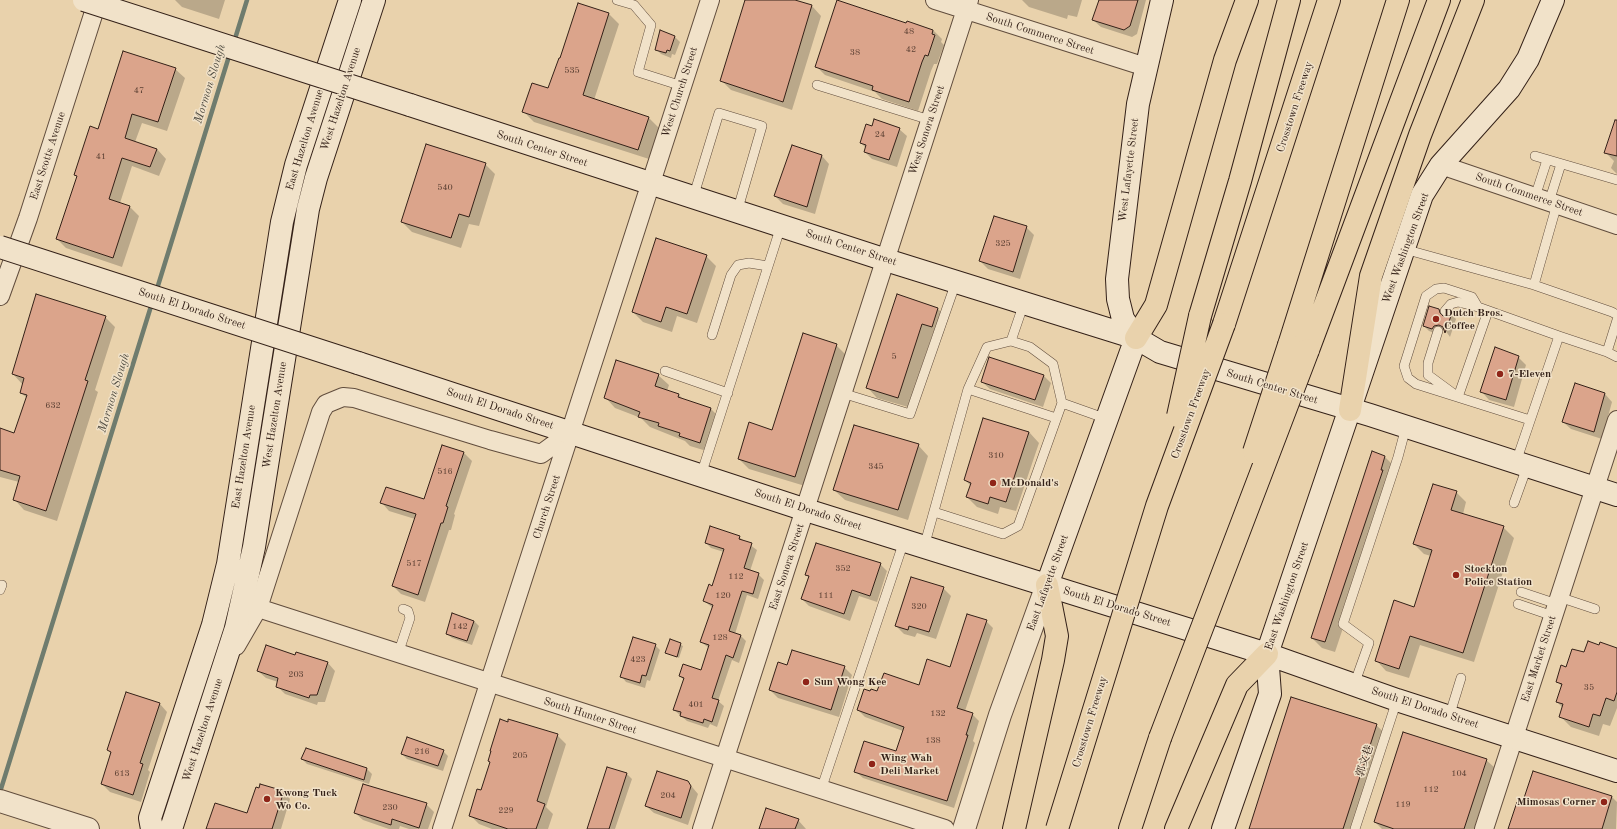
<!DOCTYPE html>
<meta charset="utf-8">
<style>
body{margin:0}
canvas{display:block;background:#e9d2ac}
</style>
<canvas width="1617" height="829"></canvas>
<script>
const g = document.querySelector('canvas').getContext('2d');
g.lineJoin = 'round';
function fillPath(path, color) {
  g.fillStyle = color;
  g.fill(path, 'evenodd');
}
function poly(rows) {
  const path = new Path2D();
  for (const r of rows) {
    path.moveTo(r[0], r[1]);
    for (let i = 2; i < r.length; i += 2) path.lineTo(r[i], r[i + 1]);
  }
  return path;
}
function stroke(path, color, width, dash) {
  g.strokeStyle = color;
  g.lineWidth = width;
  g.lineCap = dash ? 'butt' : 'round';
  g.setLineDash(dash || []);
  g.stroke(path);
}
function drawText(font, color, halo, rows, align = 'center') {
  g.font = font + ' "Old Standard TT","Noto Serif SC",serif';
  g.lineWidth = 3;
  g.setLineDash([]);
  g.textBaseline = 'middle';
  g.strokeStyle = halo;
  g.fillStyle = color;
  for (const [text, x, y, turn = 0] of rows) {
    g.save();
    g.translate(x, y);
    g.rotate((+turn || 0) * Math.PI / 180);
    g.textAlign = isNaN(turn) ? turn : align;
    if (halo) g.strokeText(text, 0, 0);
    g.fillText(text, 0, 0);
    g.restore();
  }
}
const shadow = poly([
 [175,0,225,0,219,19,182,7],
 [746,0,792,0,812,6,821,16,792,110,731,90,722,81],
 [1022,0,1082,0,1077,17,1068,15,1067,19,1029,7],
 [1100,0,1146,0,1137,34,1132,37,1101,27,1093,20],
 [579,4,609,14,619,24,594,100,649,118,659,128,649,159,534,122,523,111,549,90,561,60],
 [907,24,933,30,942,39,941,42,944,45,937,64,934,64,931,71,918,111,882,99,875,92,825,75,816,66],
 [661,32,675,37,680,42,675,55,672,54,671,58,661,54,656,49],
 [175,69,185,78,167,131,142,123,135,142,157,149,166,159,159,176,132,166,120,203,130,207,139,216,122,267,66,248,57,239,77,177,75,175,98,130],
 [1617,126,1617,174,1611,168,1614,161,1605,152],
 [873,127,899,129,907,136,897,167,872,159,865,152,866,148,861,143],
 [822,156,829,164,815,214,783,204,775,196],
 [485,164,495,174,479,226,469,224,461,248,412,232,402,222],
 [1026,227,1034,235,1020,279,988,269,980,261],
 [706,256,716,266,697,323,677,316,672,332,643,322,633,312],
 [898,295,937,308,948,319,942,337,933,333,908,407,877,398,867,387],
 [1439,310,1444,315,1444,318,1451,314,1456,319,1450,337,1445,330,1439,331,1437,334,1429,331,1424,326],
 [105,317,115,327,95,390,98,392,57,521,24,510,14,499,19,482,0,477,0,429,15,434,27,398,21,393,23,385,13,374],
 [836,345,846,355,805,486,749,469,739,459,773,431],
 [1518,357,1526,365,1514,407,1489,400,1482,392],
 [658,375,669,385,667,391,679,395,684,400,711,409,721,419,710,452,690,446,685,441,650,427,641,418,615,408,605,397],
 [1044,376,1051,383,1043,407,990,389,982,382],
 [1605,394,1612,402,1602,439,1571,429,1563,422],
 [1029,432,1039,443,1016,511,1000,507,998,514,977,507,967,497,971,486,965,480],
 [918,445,928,456,908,520,845,500,834,490],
 [442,446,464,453,472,461,454,514,455,515,451,530,449,530,425,602,401,594,393,586,415,519,389,511,382,503,424,500],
 [1372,453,1385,457,1395,467,1392,481,1335,652,1322,648,1312,638],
 [1456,492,1466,502,1463,514,1503,527,1514,538,1474,662,1420,645,1409,678,1386,671,1376,660,1414,608,1431,556,1424,554,1414,544],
 [739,537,757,550,750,571,758,574,764,580,758,599,747,595,735,634,741,636,746,641,739,663,732,660,718,701,724,706,717,727,710,724,708,728,687,721,674,710,684,680,680,676,702,671,709,648,701,642,713,608,704,601,713,587,724,552,711,548,706,543],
 [880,564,887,571,877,602,859,596,850,621,809,606,802,599,809,578,807,575],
 [943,588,951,596,936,639,917,633,915,637,904,634,896,626],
 [474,621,479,626,472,645,452,638,447,634],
 [986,621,993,628,965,711,972,714,979,721,973,741,975,743,954,808,863,778,855,771,896,753,903,731,865,717,858,710,877,692,919,686,950,668],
 [670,640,683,646,679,658,667,653],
 [655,645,660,650,650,681,647,680,645,688,626,682,622,677],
 [1617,649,1617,708,1610,726,1603,724,1599,736,1571,727,1561,717,1563,708,1557,702,1562,687,1557,681,1567,669,1585,654],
 [297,653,328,663,335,671,325,702,318,702,317,705,285,694,277,686,278,682,266,678,258,671,295,656],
 [788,666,844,667,852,675,839,717,778,698,770,690],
 [127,693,160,704,167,712,148,770,150,772,141,802,110,792,102,784,112,754,108,750],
 [1376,725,1387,735,1356,829,1250,829],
 [557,735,566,744,546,807,553,814,548,829,492,829,479,824,470,815,482,792,491,763,489,761],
 [307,749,367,769,372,774,369,784,307,764,302,759],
 [443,751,448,756,443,771,407,759,402,754],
 [1486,760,1494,767,1474,829,1382,829,1375,822],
 [1534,772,1612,797,1617,802,1616,829,1509,829,1522,805],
 [627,774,632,779,615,829,588,829],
 [688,782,698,794,688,825,654,813,646,806],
 [261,785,284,792,290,799,281,829,207,829,248,815],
 [426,804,434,812,428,829,409,829,400,826,399,829,389,829,363,820,355,813],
 [798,820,806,829,760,829]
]);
const stream = poly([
 [234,42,247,0],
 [156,292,230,53],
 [0,792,152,303]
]);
const building = poly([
 [745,0,795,0,812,5,783,102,720,81,745,0],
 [837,0,906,23,907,21,933,30,932,34,935,35,928,56,925,55,922,62,909,102,872,90,873,86,815,67,837,0],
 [1099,0,1138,0,1130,26,1124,30,1092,20,1099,0],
 [578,3,609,13,583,95,649,117,638,150,522,112,532,83,548,88,559,58,560,58,578,3],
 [660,30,675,36,670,51,667,50,666,53,655,50,660,30],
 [123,51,176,68,158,122,132,114,125,138,157,149,150,167,122,158,109,199,130,206,113,258,56,239,77,176,74,175,90,126,98,129,123,51],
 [874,119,900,128,889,160,864,152,866,145,860,143,866,124,872,126,874,119],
 [1615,120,1617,120,1617,156,1604,153,1615,120],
 [426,144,486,163,469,217,459,214,451,238,401,222,426,144],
 [792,145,822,155,807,207,774,196,792,145],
 [994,216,1027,226,1013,272,979,261,994,216],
 [656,238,707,255,687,314,666,307,661,322,632,312,656,238],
 [36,294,106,316,85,380,88,381,46,511,13,500,20,476,0,470,0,428,14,433,27,395,20,393,24,378,12,374,36,294],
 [897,294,938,308,932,327,922,324,898,398,866,388,897,294],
 [1429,306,1439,309,1440,313,1444,317,1452,313,1445,333,1443,327,1439,325,1434,326,1432,329,1423,326,1429,306],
 [803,333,837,344,795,477,738,459,749,422,772,430,803,333],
 [1495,347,1519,356,1506,400,1480,392,1495,347],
 [989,357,1044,375,1035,400,981,382,989,357],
 [616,360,659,374,655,386,679,394,678,397,711,408,700,443,679,436,680,433,658,426,659,423,638,417,640,412,604,398,616,360],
 [1575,383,1605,393,1594,432,1562,422,1575,383],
 [983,418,1029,432,1006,502,990,497,988,504,966,497,971,483,964,480,983,418],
 [854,425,919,444,898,510,833,490,854,425],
 [442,445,464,452,446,506,448,507,443,523,441,523,418,595,392,586,416,514,380,503,386,487,424,499,442,445],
 [1372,451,1385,456,1381,470,1383,470,1325,642,1311,638,1372,451],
 [1433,484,1457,491,1451,510,1504,526,1463,653,1410,636,1399,669,1375,661,1394,600,1414,607,1432,550,1413,544,1433,484],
 [710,526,740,536,739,539,752,543,744,568,759,573,753,594,742,591,729,631,741,635,733,658,726,655,712,698,719,700,712,722,704,719,703,723,680,716,681,712,673,710,684,678,679,676,683,664,701,670,709,645,700,642,713,605,703,601,709,584,712,586,724,549,705,543,710,526],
 [816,543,881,563,870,596,852,590,844,614,801,599,809,576,805,575,816,543],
 [911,577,944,587,929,632,909,626,908,630,895,626,911,577],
 [452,613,474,621,467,641,446,634,452,613],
 [967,614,987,620,957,708,973,713,966,735,968,735,947,801,854,772,864,741,896,751,904,727,857,710,864,689,870,691,871,689,877,691,884,673,919,685,927,659,950,667,967,614],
 [633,637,656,644,646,676,642,675,640,683,620,677,633,637],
 [670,639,681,643,677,657,665,653,670,639],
 [1588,641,1599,645,1600,642,1617,648,1617,692,1614,701,1606,698,1600,716,1593,714,1589,727,1559,717,1563,704,1556,702,1562,684,1556,682,1561,665,1566,667,1572,649,1584,652,1588,641],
 [266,645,295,655,296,652,328,662,317,695,310,695,309,698,276,687,278,678,257,671,266,645],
 [792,650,845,666,831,710,769,690,778,662,787,665,792,650],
 [126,692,160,703,140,763,143,764,133,795,101,784,111,752,107,750,126,692],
 [1291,697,1377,724,1343,829,1249,829,1291,697],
 [500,719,508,722,508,719,558,734,537,801,545,804,536,829,508,829,469,816,477,789,481,790,490,762,488,761,491,751,490,751,500,719],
 [1403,732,1487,759,1464,829,1394,829,1374,822,1403,732],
 [407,737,444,750,438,766,401,754,407,737],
 [306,748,367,768,364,780,301,759,306,748],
 [607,767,627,773,609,829,587,829,607,767],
 [657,771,688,781,691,786,681,818,645,806,657,771],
 [1533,771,1612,796,1602,829,1508,829,1517,802,1522,804,1533,771],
 [260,784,284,791,272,829,206,829,215,803,247,813,256,787,259,788,260,784],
 [363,784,427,803,419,828,392,819,391,825,354,813,363,784],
 [766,808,799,819,795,829,759,829,766,808]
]);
const service = poly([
 [617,0,634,5,651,25,638,72,682,86],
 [817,85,930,120],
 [1535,156,1617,180],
 [1535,197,1547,160],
 [693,198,719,113,762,126,737,212],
 [1549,202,1561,164],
 [1557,204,1534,285,1612,312,1617,315],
 [1404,249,1534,285],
 [1445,311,1451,304,1458,302,1478,307],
 [1617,320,1607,352,1617,357],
 [1438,331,1428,363,1428,375,1458,397,1488,311],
 [712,335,731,275,738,265,749,263,768,266],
 [1011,341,1030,347,1053,364,1062,403,1107,419],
 [665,371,728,393],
 [968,389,1056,418],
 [842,393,910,414,956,282],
 [1530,420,1416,384,1408,378,1404,366,1426,296,1436,289,1444,288,1472,297,1478,307,1559,336],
 [1516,462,1559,336,1607,352],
 [701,475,781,226],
 [1514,503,1527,467],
 [934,512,1003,534,1018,526,1062,403],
 [924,547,968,389,987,347,1011,341,1024,303],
 [0,590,2,585],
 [1521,592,1557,604],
 [1559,597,1595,609],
 [1518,604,1553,616],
 [398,654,410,618,408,611,403,609],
 [1354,685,1369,643,1343,624,1398,457,1406,427],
 [1449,717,1461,678],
 [821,790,904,541],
 [1355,829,1397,700]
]);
const minor = poly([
 [935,0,1146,67],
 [1441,165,1617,225],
 [0,296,28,218,93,15,94,0],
 [246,588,258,608,945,829],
 [236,646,258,608,321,412,326,404,343,397,354,398,490,440,541,454,571,432],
 [442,829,710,0],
 [702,829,969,0],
 [1484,829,1617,420]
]);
const tertiary = poly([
 [0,801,88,829],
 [964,829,1000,715,1047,585]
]);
const secondary = poly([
 [410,105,886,260,1136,338,1160,352,1370,415,1617,495],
 [1136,338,1123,319,1118,299,1117,279,1138,104,1162,0],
 [358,363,806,510,1267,654,1397,700,1617,771],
 [1047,585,1136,338],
 [152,829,150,818,213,625,228,564,282,222,296,165,350,0],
 [171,829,236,628,254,547,308,209,316,178,374,0],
 [1223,829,1270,694,1267,654,1422,195,1441,165,1509,89,1528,59,1553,0]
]);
const motorway = poly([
 [1200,316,1240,181,1289,0],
 [1224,324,1329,0],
 [1136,338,1156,305,1225,60,1247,0],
 [1289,345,1398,0],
 [1308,350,1439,0],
 [1350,410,1371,276,1420,135,1473,0],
 [1014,829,1053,660,1057,636,1047,585],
 [1130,829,1160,738],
 [1176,829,1237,685,1267,654]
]);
const secondaryBridge = poly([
 [84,0,410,105],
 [0,247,358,363]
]);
const motorwayBridge = poly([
 [1178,416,1200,316],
 [1254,452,1289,345],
 [1160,738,1308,350],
 [1057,829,1157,506,1224,324]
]);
const markers = [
 [1436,319,4,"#8f2418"],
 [1500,374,4,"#8f2418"],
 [993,483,4,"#8f2418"],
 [1456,575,4,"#8f2418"],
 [806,682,4,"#8f2418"],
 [872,764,4,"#8f2418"],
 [267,799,4,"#8f2418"],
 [1604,802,4,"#8f2418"]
];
const numberNames = [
 ["48",909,32],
 ["42",911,50],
 ["38",855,53],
 ["535",572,71],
 ["47",139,91],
 ["24",880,135],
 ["41",101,157],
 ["540",445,188],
 ["325",1003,244],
 ["5",894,357],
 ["632",53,406],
 ["310",996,456],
 ["345",876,467],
 ["516",445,472],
 ["517",414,564],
 ["352",843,569],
 ["112",736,577],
 ["120",723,596],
 ["111",826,596],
 ["320",919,607],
 ["142",460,627],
 ["128",720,638],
 ["423",638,660],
 ["203",296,675],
 ["35",1589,688],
 ["401",696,705],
 ["132",938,714],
 ["138",933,741],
 ["216",422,752],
 ["205",520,756],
 ["613",122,774],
 ["104",1459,774],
 ["112",1431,790],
 ["204",668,796],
 ["119",1403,805],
 ["230",390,808],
 ["229",506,811]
];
const streetNames = [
 ["South Commerce Street",1040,34,18],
 ["West Church Street",680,92,-72],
 ["West Hazelton Avenue",341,99,-72],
 ["Crosstown Freeway",1295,107,-72],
 ["West Sonora Street",927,130,-72],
 ["East Hazelton Avenue",305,140,-73],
 ["South Center Street",542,149,18],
 ["East Scotts Avenue",48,156,-72],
 ["West Lafayette Street",1129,170,-83],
 ["South Commerce Street",1529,195,19],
 ["South Center Street",851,248,18],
 ["West Washington Street",1406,248,-70],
 ["South El Dorado Street",192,309,18],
 ["South Center Street",1272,387,17],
 ["South El Dorado Street",500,409,18],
 ["Crosstown Freeway",1191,414,-70],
 ["West Hazelton Avenue",275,415,-81],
 ["East Hazelton Avenue",244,457,-81],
 ["Church Street",547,507,-72],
 ["South El Dorado Street",808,510,18],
 ["East Sonora Street",787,567,-72],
 ["East Lafayette Street",1048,583,-70],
 ["East Washington Street",1287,596,-71],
 ["South El Dorado Street",1117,607,17],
 ["East Market Street",1539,659,-72],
 ["South El Dorado Street",1425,708,18],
 ["South Hunter Street",590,716,18],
 ["Crosstown Freeway",1090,722,-73],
 ["West Hazelton Avenue",203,730,-72],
 ["郭文巷",1365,761,-72]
];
const poiNames = [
 ["Dutch Bros.",1444,313],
 ["Coffee",1444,326],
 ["7-Eleven",1508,374],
 ["McDonald's",1001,483],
 ["Stockton",1464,569],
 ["Police Station",1464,582],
 ["Sun Wong Kee",814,682],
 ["Wing Wah",880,758],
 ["Deli Market",880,771],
 ["Kwong Tuck",275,793],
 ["Wo Co.",275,806],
 ["Mimosas Corner",1596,802,"right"]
];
const waterNames = [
 ["Mormon Slough",210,84,-73],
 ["Mormon Slough",114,393,-73]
];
fillPath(shadow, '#0003');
stroke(stream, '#6f7c6e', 4.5);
fillPath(building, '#dba48b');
stroke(building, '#342118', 1);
stroke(service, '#614d3d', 10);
stroke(minor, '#614d3d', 20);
stroke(tertiary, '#614d3d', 24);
stroke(secondary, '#342118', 24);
stroke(motorway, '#342118', 24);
stroke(service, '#f1e2c9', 9);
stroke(minor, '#f1e2c9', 18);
stroke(tertiary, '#f1e2c9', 22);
stroke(secondary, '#f1e2c9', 22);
stroke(motorway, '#e9d2ac', 22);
stroke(secondaryBridge, '#342118', 24, []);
stroke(motorwayBridge, '#342118', 24, []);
stroke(secondaryBridge, '#f1e2c9', 22);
stroke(motorwayBridge, '#e9d2ac', 22);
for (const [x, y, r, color] of markers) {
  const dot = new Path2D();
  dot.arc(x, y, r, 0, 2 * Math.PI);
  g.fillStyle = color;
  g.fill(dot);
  stroke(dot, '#f1e2c9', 1.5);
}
drawText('9px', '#5e4235', null, numberNames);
drawText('11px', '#342118', '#f1e2c9', streetNames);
drawText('bold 11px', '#342118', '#f1e2c9', poiNames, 'left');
drawText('italic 12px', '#524e43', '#f1e2c9', waterNames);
</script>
